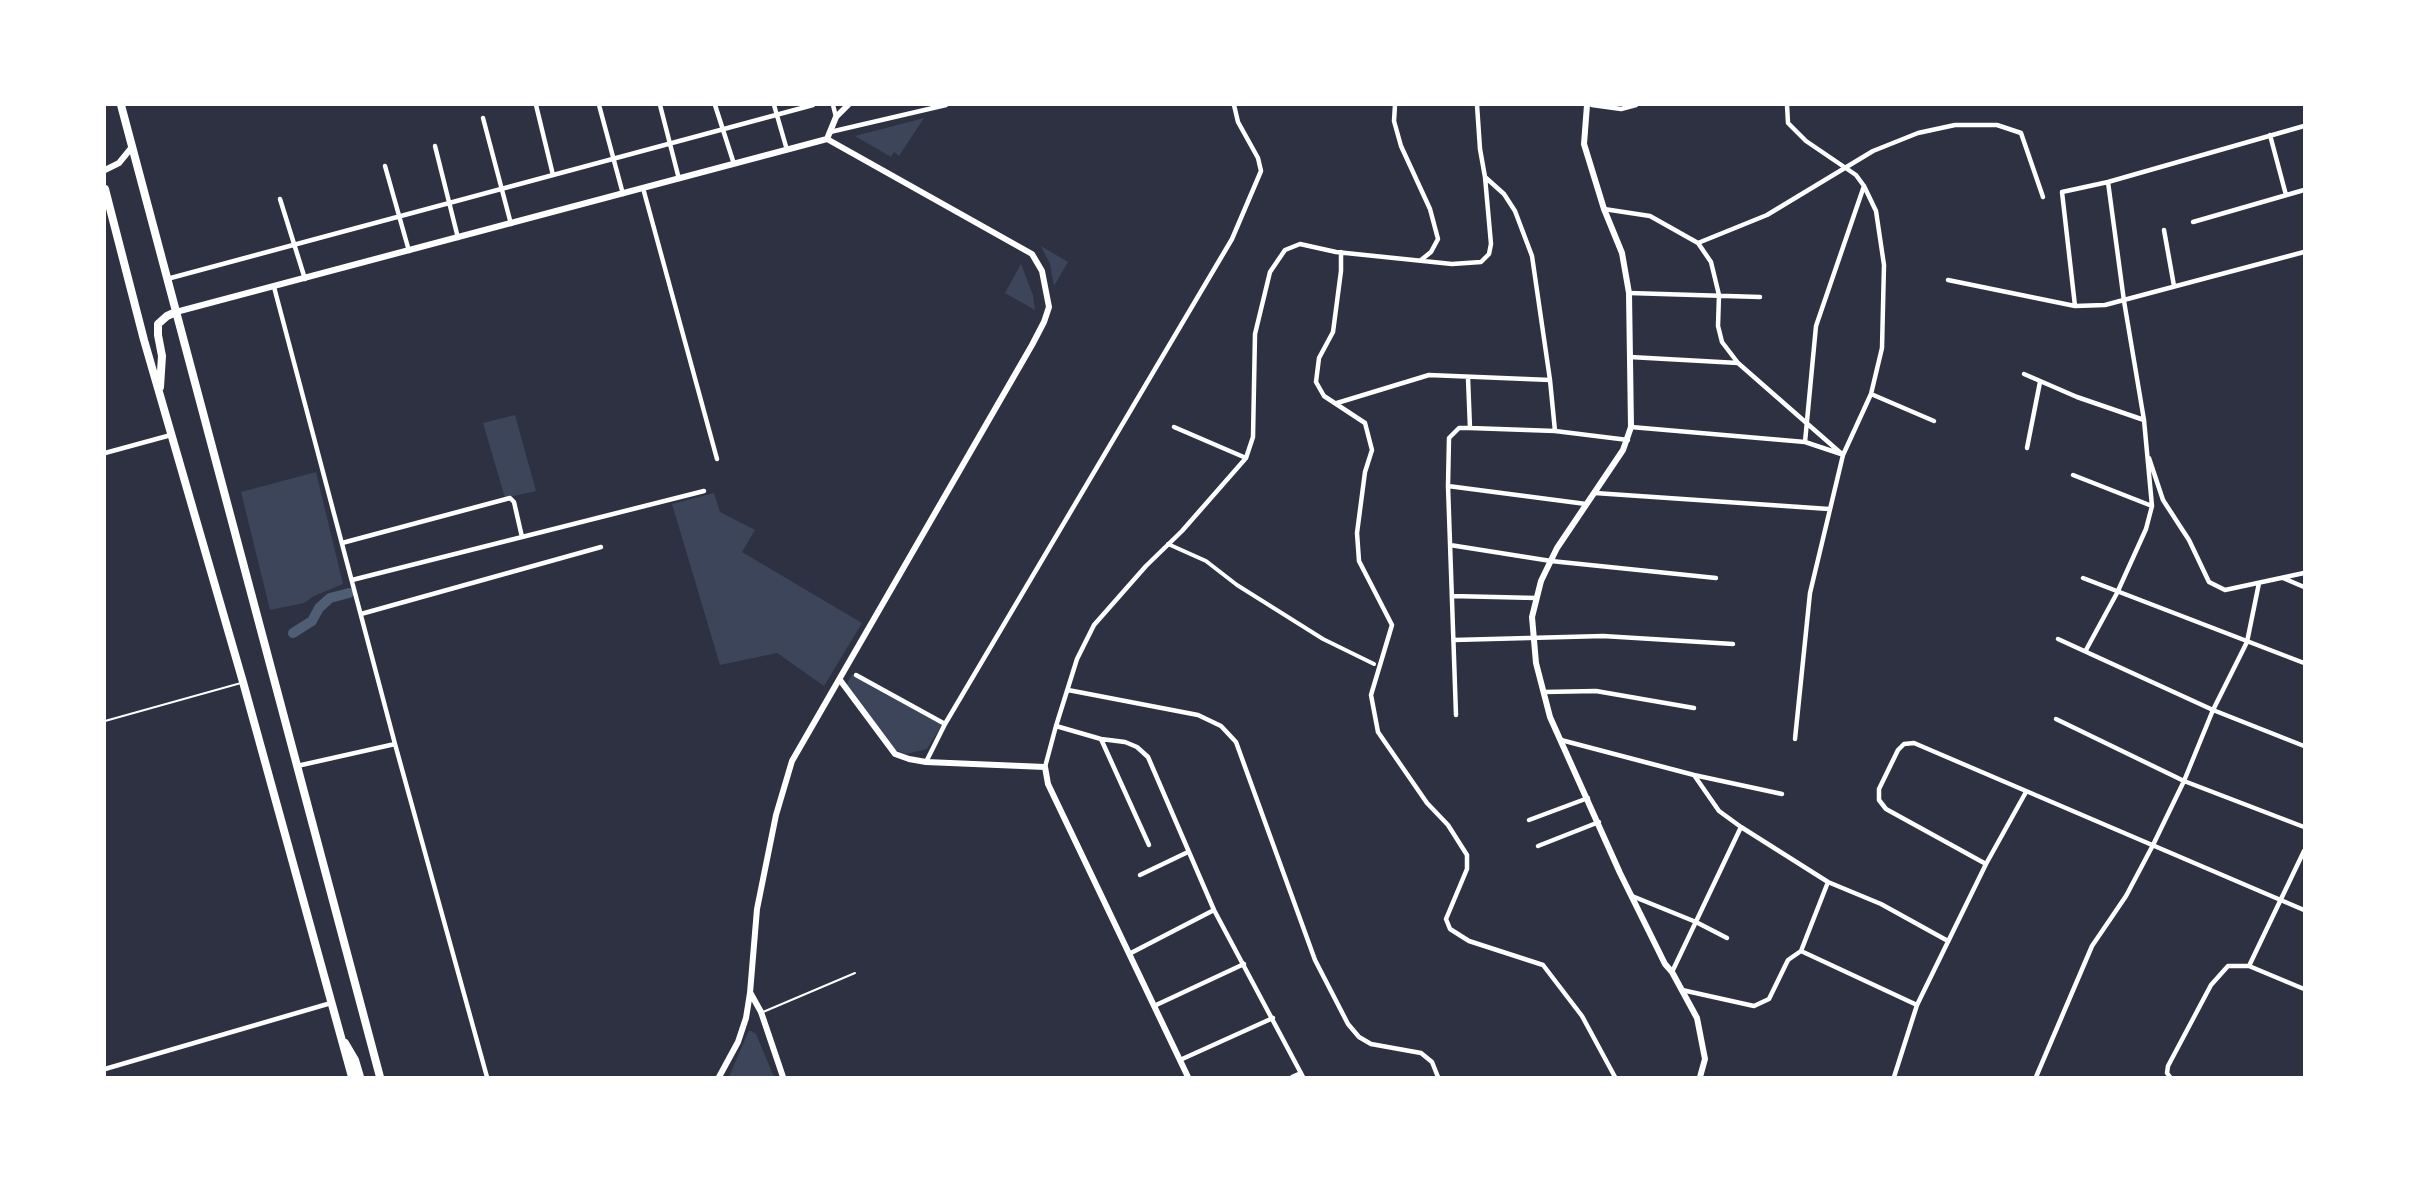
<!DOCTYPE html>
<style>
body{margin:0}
#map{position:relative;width:2409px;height:1182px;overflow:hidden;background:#2d3142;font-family:Mulish,sans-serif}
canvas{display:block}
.frame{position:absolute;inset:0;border:106px solid #fff;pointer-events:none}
</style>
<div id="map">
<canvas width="2409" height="1182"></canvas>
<div class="frame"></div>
</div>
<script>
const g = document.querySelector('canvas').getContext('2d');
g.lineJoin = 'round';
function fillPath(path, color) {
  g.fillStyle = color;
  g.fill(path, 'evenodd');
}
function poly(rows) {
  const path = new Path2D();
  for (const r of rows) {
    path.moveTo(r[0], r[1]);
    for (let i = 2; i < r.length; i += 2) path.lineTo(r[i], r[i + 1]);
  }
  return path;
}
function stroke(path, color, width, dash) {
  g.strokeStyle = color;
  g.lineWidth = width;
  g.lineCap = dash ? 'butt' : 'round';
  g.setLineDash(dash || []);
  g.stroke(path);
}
const green = poly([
 [924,118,899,156,894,152,891,157,855,136],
 [1041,246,1068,262,1054,286,1050,264],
 [1021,264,1033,295,1035,310,1005,293],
 [515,415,536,491,505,498,483,423],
 [316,472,343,584,314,596,304,603,270,610,241,492],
 [714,493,720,512,755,530,742,552,862,623,824,686,777,653,720,665,672,504],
 [852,674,942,725,927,749,906,754,895,750,847,684],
 [749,1030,756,1034,774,1077,729,1077]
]);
const canal = poly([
 [293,633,312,621,319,608,330,598,349,593]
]);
const service = poly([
 [105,721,241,683],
 [763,1012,855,973]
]);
const pedestrian = poly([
 [1168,544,1206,561,1237,585,1323,639,1374,664]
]);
const minor = poly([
 [536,105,553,175],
 [599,105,623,194],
 [660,105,679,179],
 [715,105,734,164],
 [774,105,787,150],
 [833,105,836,117],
 [1395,105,1394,121,1401,146,1430,209,1438,239,1431,252,1421,260],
 [1592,105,1621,109,1636,105],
 [1787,105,1788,123,1806,141,1856,175,1864,186,1876,211,1884,265,1882,348,1871,394,1843,455,1810,593,1795,739],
 [483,118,511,224],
 [830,132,946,105],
 [2270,135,2286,195],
 [435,146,458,238],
 [385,166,409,251],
 [1485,177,1504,194,1515,211,1532,256,1550,380,1555,431],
 [643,188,717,459],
 [280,199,305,279],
 [1604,209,1650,216,1698,243,1711,262,1719,295,1718,326,1722,342,1738,363,1843,455],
 [2193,222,2304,190],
 [2164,230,2174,286],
 [1698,243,1767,215,1873,151,1918,133,1955,125,1997,125,2021,133,2043,197],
 [1341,252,1341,271,1333,332,1319,358,1316,382,1324,396,1365,423,1372,450,1365,472,1357,533,1359,561,1392,625,1371,695,1378,732,1427,803,1448,825,1467,855,1467,869,1446,919,1450,929,1469,941,1543,965,1582,1016,1615,1077],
 [167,279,813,105],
 [1948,280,2075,306,2105,305,2304,252],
 [274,287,395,744,487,1077],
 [1629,293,1760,297],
 [2075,306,2062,192,2108,182,2304,126],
 [1630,357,1738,363],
 [2024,374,2077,397,2144,420],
 [1468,378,1470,428],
 [1871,394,1934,421],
 [1337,403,1429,375,1550,380],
 [1174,427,1246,458],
 [1631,427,1805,442,1841,454],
 [1805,442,1816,326,1864,186],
 [2027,448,2040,382],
 [105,453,171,435],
 [2149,458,2163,500,2189,540,2209,582,2225,590,2304,573],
 [2073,475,2152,506],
 [1448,486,1586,504],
 [1595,493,1829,509],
 [342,543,510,498,514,502,522,537],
 [1450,545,1551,561,1716,578],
 [2083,578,2304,663],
 [2283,578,2304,587],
 [352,580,704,491],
 [1452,596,1536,598],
 [361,614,601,547],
 [2058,639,2213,710,2304,746],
 [1454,640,1603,636,1733,644],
 [2086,650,2117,593,2146,529,2152,506,2144,420,2124,301,2108,182],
 [856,675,945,724],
 [1068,690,1198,715,1221,726,1236,742,1315,960,1348,1024,1359,1037,1371,1044,1421,1053,1432,1062,1438,1077],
 [1544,692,1596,691,1694,708],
 [1456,715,1448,486,1449,438,1459,428,1470,428,1555,431,1628,440],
 [2056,719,2184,781,2304,827],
 [1056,726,1101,739,1125,742,1137,747,1148,757,1214,910,1303,1077],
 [1101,739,1149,845],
 [1561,740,1694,775,1782,794],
 [926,762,945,724,1232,239,1261,171,1258,158,1238,122,1234,105],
 [297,766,395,744],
 [1045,767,1056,726,1077,659,1094,625,1146,566,1182,531,1246,458,1253,437,1255,334,1270,272,1285,250,1300,244,1336,252,1452,264,1481,262,1489,254,1491,244,1485,177,1480,149,1477,105],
 [1694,775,1719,811,1741,827,1828,882,1881,904,1948,941],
 [1529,820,1588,798],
 [1538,846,1599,822],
 [1986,864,1886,809,1879,800,1879,789,1898,750,1904,744,1914,743,2304,910],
 [1140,875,1188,852],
 [1632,896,1696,922,1727,938],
 [1801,951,1917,1005],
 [1129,954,1214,910],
 [2249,966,2304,851],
 [1672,972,1741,827],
 [1682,990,1754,1006,1769,999,1788,960,1801,951,1828,882],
 [1154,1006,1244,964],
 [1180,1060,1273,1018],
 [105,1069,331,1003],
 [1292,1077,1301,1073],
 [1894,1077,1917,1005,1986,864,2026,792],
 [2036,1077,2092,946,2126,896,2153,845,2184,781,2213,710,2247,642,2259,583],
 [2170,1077,2167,1073,2168,1066,2211,985,2228,966,2249,966,2304,989]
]);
const tertiary = poly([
 [1587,105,1584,144,1604,209,1622,253,1629,293,1631,427,1623,450,1557,548,1541,581,1532,617,1536,663,1550,717,1620,873,1665,964,1672,972,1697,1018,1705,1059,1700,1077],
 [827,139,836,117,848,105],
 [105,170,119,163,132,147],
 [176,312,827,139],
 [840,680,895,754,909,759,926,762,1045,767,1048,784,1188,1077],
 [751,994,761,1012,783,1077],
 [719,1077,738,1042,746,1018,750,993,757,909,776,815,792,761,1032,345,1044,322,1049,307,1042,271,1032,254,827,139]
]);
const primary = poly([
 [121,105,380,1077],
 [105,189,144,340,243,682,352,1077],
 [160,387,162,356,158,335,158,324,167,316,176,312],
 [345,1043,355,1060,360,1077]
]);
fillPath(green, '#3c4559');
stroke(canal, '#4f5d75', 10);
stroke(service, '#fff', 2);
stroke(pedestrian, '#fff', 4);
stroke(minor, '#fff', 4.5);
stroke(tertiary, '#fff', 6);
stroke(primary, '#fff', 8);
</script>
